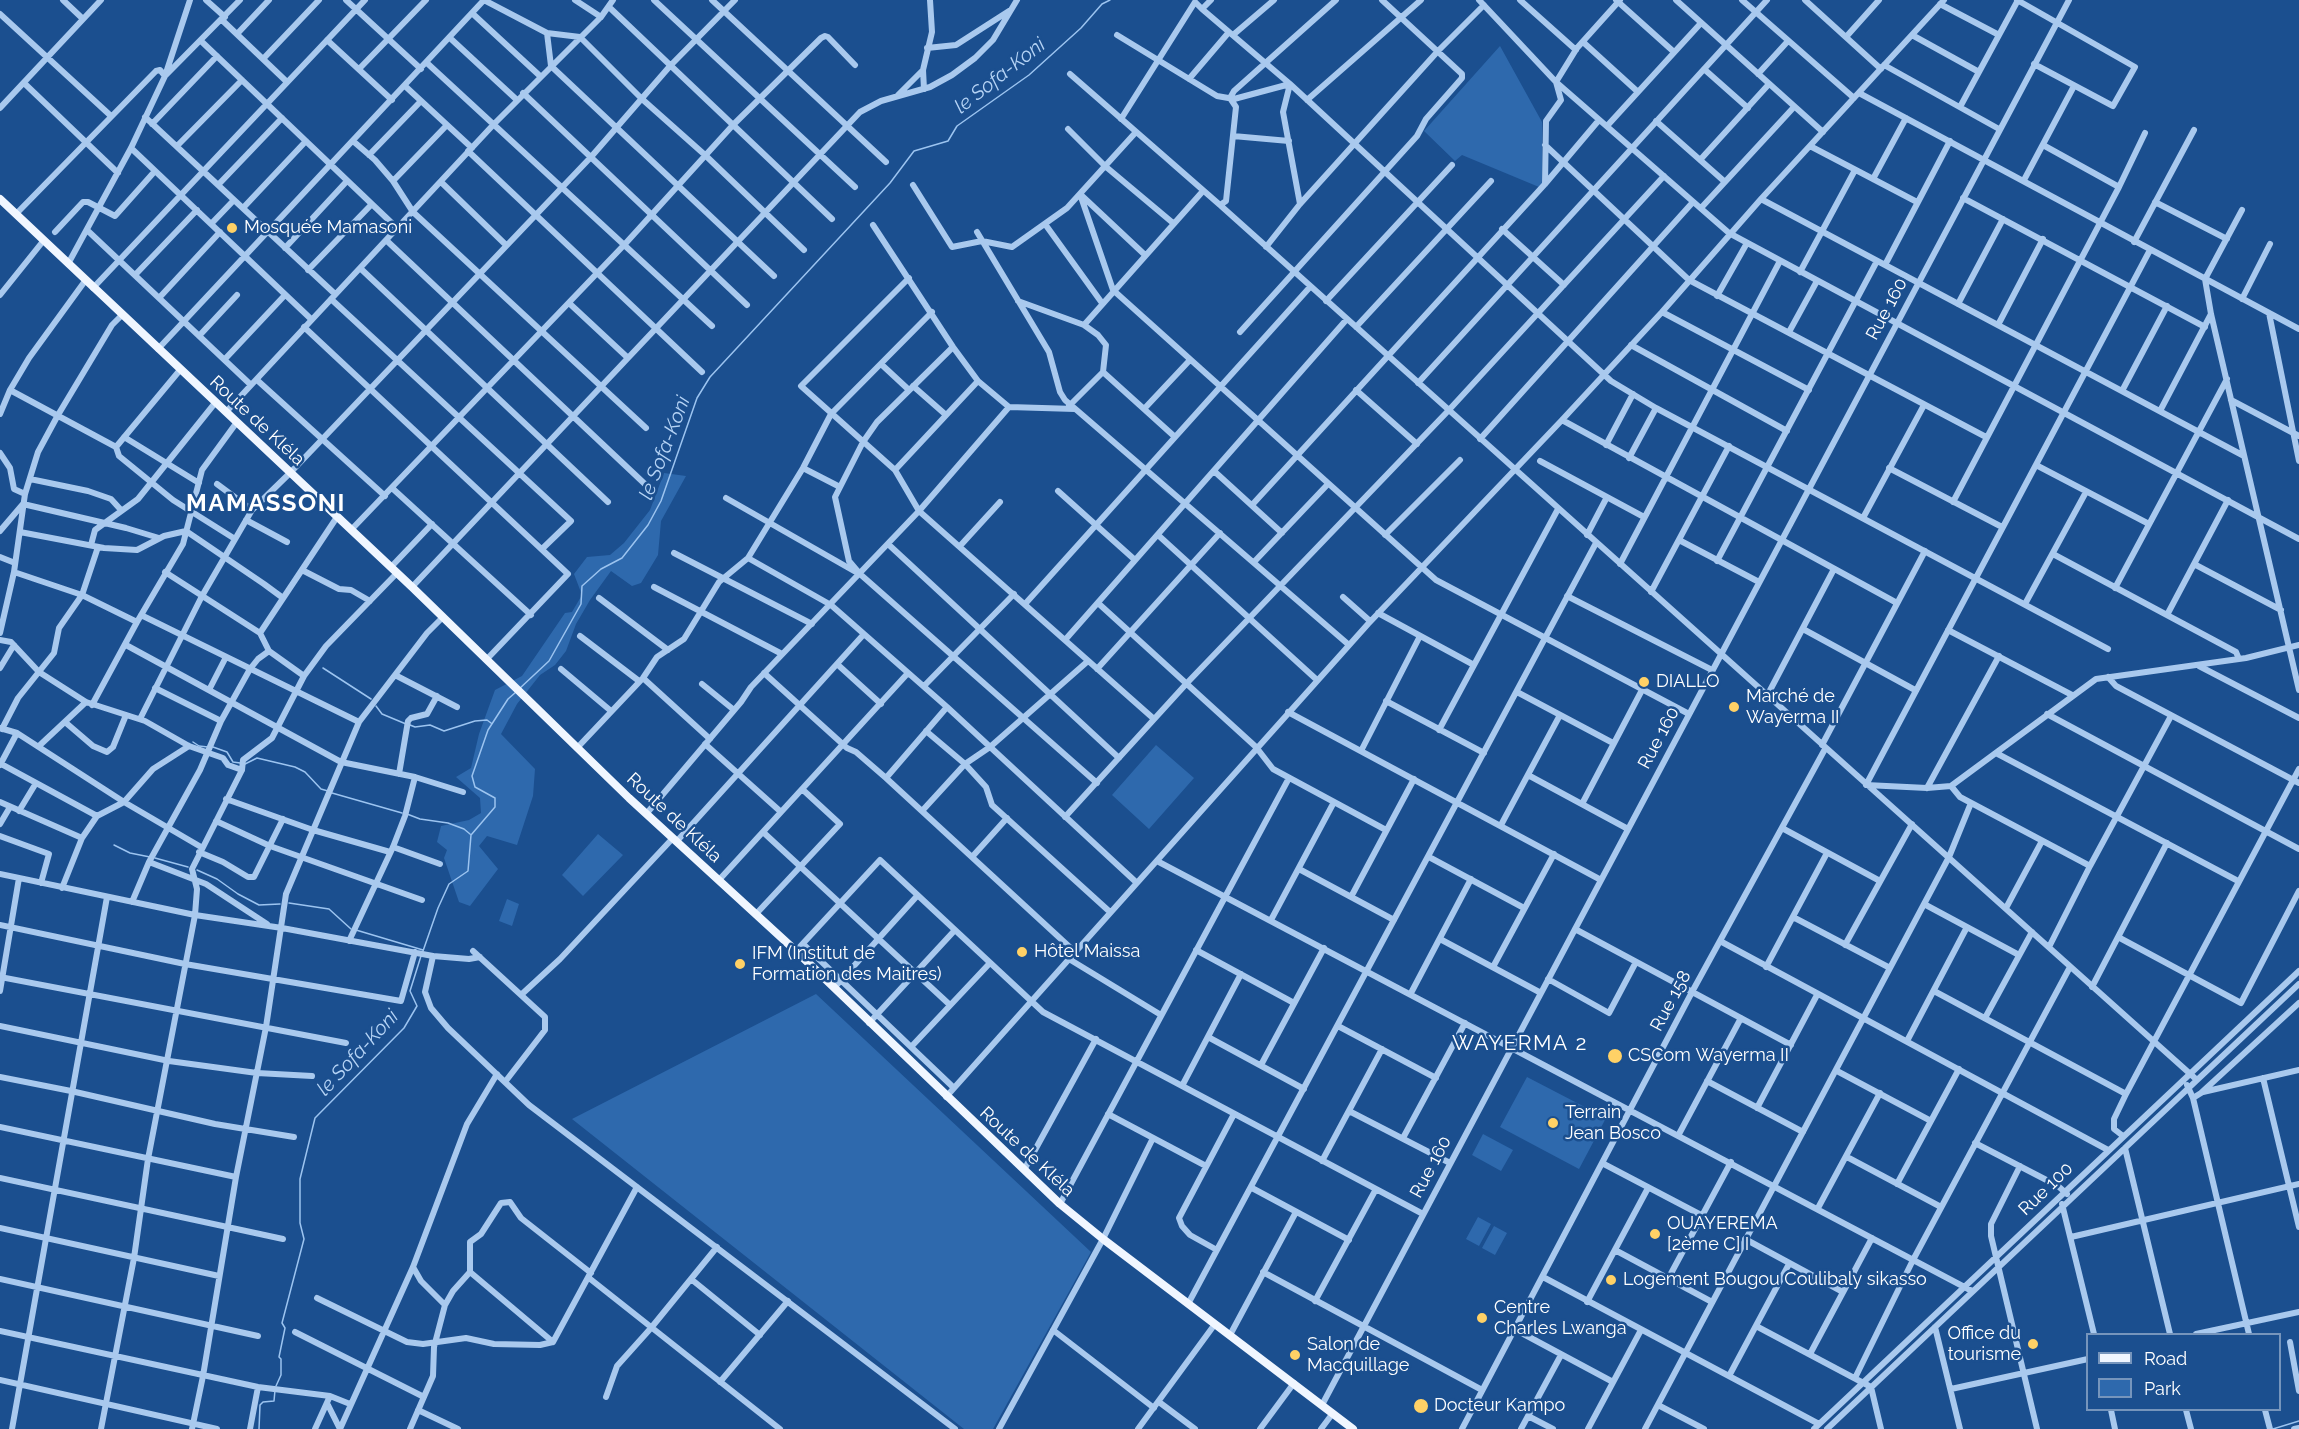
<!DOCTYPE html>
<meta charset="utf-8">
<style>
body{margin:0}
#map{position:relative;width:2299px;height:1429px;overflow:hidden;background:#1b4f8f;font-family:Raleway,sans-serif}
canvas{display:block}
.legend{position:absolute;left:2086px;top:1333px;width:195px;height:78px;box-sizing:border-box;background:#1b4f8f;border:2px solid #7695bc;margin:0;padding:8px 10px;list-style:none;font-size:18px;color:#fff}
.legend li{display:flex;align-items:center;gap:12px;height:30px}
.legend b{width:30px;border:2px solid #7695bc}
</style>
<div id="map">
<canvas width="2299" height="1429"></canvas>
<ul class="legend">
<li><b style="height:8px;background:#f0f6ff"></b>Road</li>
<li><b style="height:16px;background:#2e69ad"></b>Park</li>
</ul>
</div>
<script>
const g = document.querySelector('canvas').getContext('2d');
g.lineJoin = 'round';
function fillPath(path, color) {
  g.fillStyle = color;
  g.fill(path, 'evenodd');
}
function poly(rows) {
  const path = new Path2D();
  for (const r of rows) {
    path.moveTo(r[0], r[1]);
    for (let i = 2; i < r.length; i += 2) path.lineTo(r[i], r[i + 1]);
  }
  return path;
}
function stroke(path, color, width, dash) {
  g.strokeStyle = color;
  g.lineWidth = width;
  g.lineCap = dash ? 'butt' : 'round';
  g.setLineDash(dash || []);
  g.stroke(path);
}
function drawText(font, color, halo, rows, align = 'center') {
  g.font = font + ' Raleway,sans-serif';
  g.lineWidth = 5;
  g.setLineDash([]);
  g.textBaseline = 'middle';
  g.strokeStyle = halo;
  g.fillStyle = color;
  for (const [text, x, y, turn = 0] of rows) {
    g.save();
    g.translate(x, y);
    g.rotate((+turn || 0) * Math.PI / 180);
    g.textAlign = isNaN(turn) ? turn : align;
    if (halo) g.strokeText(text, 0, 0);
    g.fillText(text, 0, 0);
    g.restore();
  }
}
const green = poly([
 [1500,46,1542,122,1542,184,1539,187,1462,155,1455,161,1424,131],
 [664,473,686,476,661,521,658,555,641,583,632,586,611,571,590,600,576,624,566,651,555,665,540,675,517,704,501,734,535,769,533,796,517,845,487,836,479,846,498,869,470,906,459,902,444,858,447,850,437,842,441,826,469,820,481,813,480,798,456,777,471,768,479,734,495,690,522,676,565,613,572,612,582,595,574,574,587,557,610,555,624,543,650,510],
 [1156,745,1194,778,1149,829,1112,795],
 [598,834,623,855,583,896,562,875],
 [507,899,519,904,512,926,499,921],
 [816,994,1091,1252,993,1429,964,1429,572,1119],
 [1527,1077,1606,1118,1579,1169,1500,1127],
 [1483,1134,1513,1150,1501,1171,1472,1155],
 [1478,1217,1491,1224,1479,1246,1466,1239],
 [1494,1226,1507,1233,1495,1255,1482,1248]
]);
const stream = poly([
 [323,668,371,699],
 [519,689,549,661,581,604,582,586,601,569,622,558,648,525,661,501,697,398,710,377,890,183,914,151,948,141,957,126,1029,75,1081,28,1102,4,1110,0],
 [376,706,382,714,406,724],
 [410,725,415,727,430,725,444,731,475,721,487,720,491,723],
 [193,742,199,746,208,747],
 [213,747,227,752,233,762,240,763],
 [245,764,257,758,295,767,305,772,321,789,328,791],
 [332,793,402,813],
 [407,814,420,819,448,823,464,829,470,834],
 [114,845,130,853,150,857],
 [155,858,188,867],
 [197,870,217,879,238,894,259,905,280,904],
 [289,903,329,909,351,929],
 [356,930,423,950],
 [423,951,438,908,449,884,468,871,471,835,495,807,495,798,475,787,472,776,488,730,508,699,516,692],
 [276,1386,281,1375,281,1359,279,1357,285,1328,282,1323,304,1239,300,1223,300,1179,315,1118,404,1028,417,1006,410,991,421,956],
 [259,1429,260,1405,263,1402,274,1401,275,1390],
 [2273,1429,2299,1421]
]);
const minor = poly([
 [63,0,83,19],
 [206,0,225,17],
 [346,0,421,69],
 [484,0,547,33,580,37,642,99,705,155,804,250],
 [575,0,601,17],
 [654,0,855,187],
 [712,0,886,162],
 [1479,0,1556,82,1729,233,2299,539],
 [1520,0,1576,50],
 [1616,0,1674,52],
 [1676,0,1823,132],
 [1742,0,1854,98],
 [1805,0,1881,69],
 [2017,0,2135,67,2113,106,2034,64],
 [1940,4,1999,35],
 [609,7,832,219],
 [1202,9,1290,84,1611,381,1656,408,2108,649],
 [0,14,111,116],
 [473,14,540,76],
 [222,20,287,82],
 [547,33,551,66,774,276],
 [237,34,269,0],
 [1117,35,1217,96,1234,99,1290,84,1283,112,1300,204],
 [1233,35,1274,0],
 [1912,35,1979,72],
 [1846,37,1879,0],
 [450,38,517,100],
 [327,40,392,100],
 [201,41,397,228],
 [1583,42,1638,92],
 [927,48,956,45,1009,11],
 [263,59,319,0],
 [427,63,712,326],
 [1884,65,1999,129],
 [359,69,426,0],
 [1704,69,1748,108],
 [1070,74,1220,205,2197,1080],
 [1758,74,1788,41],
 [1189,79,1229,32],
 [24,83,118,173],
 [405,86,472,148],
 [924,89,923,70,932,32,930,0],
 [523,93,747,305],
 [1859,93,2299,329],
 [898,95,923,70],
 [1307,100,1421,0],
 [1960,107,2018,0],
 [0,108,101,0],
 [145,117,335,294],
 [1121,119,1195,2,1202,9,1211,0],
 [1656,121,1725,182],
 [152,124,217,56],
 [1607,126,1701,23],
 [1068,129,1105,166,1173,223],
 [1233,136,1289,141],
 [353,141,375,160,393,181,413,212,646,428],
 [1545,145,1689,280,1986,437],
 [2043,145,2119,187],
 [177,146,242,80],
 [1810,146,1917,202],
 [131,148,311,319],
 [468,151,702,372],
 [369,155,421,101],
 [1700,160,1769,84],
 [1873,179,1906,118],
 [2024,180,2074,86],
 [393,181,447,125],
 [441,182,506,245],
 [1545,184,1546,121,1561,100,1556,82,1577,48,1620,0],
 [218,185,282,118],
 [913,185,952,247,982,241,1012,247,1067,208,1136,132],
 [1080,194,1113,290,1436,580,1689,714],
 [1080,194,1145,255],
 [1963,198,2205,327],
 [1761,199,2244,456],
 [2155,202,2227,239],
 [1220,205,1226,201,1236,107,1230,98,1234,91,1336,0],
 [243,208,306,141],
 [1701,208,1794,107],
 [2242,210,2205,279,2211,314,2299,690],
 [16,214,156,71,160,70,165,76,190,0],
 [211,224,234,200],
 [1045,224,1102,303],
 [873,225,953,347,978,381,1009,407,1075,409],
 [1502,229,1564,285],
 [87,230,251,385],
 [55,232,83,202,88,202,115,216,155,171],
 [977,232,1049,352,1060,392,1065,400,1349,645],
 [386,240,647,486],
 [2134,242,2194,130],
 [1266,247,1300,204,1438,51,1484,5],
 [285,248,347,181],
 [2150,250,1866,785,1927,788,1951,786,2096,679,2246,658,2299,645],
 [68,264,131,148,165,76,240,0],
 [1885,265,1950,141],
 [360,268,608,502],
 [308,270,371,205],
 [1800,272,1855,170],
 [135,275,197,210],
 [909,278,801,386,895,470,978,381],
 [93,288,365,0],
 [0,295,44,240],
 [1717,296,1747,243],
 [159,298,220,232],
 [331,299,571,521,542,549],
 [2242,299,2270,244],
 [1018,301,1084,325,1098,335,1106,345,1103,372,1069,406],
 [1326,301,1452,165],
 [569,303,628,358],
 [1958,304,2003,219],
 [1662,312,1809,390],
 [2269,313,2299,461],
 [1084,325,1203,191],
 [1998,325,2043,239],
 [304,327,568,574,487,659],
 [1356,327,1491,181],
 [1240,332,1417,136,1426,119,1462,78,1462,74,1382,0],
 [1789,332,1817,281],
 [199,336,237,295],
 [1631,345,1787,431],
 [953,347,877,422,863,442,835,497,849,561,860,574,1097,783],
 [158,349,484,0],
 [225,359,285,295],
 [881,364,909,390],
 [1103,372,1175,437],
 [257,380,385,496],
 [1418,383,1767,0],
 [913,386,946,415],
 [10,390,116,447,119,456,173,500,235,539],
 [1356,390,1417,444],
 [2122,391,2167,306],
 [2231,400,2299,436],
 [1144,409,1189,361],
 [2160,411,2211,314],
 [226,412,494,124,601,17,613,0],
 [0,414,10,390,29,358,85,281],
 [1562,420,1897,603],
 [124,437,199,483],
 [1480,439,1693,202],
 [1606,445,1633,394],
 [116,447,180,370],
 [0,453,10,468,14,489,25,494],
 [1629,458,1656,408],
 [1540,461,1644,517],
 [2036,465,2149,524],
 [803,468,840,487],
 [1889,468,2002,527],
 [895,470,919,511,1154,719],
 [1214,471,1282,533],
 [30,479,88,491,111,499,121,510],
 [217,484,252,510],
 [392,488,531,615],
 [1058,491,1135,560],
 [726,498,854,571],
 [1953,502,2119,187,2145,133],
 [1252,505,1545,184,1599,120],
 [1863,518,1924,405],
 [246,520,287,542],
 [351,530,625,244,733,125,821,38,825,36,828,37,855,65],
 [0,531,23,504,126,528,159,538],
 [20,532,104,548,137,550,164,536,186,531,264,584,283,598],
 [1158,535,1317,680],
 [1385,535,1460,460],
 [1587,535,1607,497],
 [1679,540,1759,582],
 [888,544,1119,758],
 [91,545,95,530,138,499,215,403],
 [960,546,1000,502],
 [674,553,812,624],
 [2053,554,2236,652,2239,659],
 [0,557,15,563],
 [748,558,831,605,947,707,1137,883],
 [1717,561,1877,261],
 [1254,562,1328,484],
 [1620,564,1780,261],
 [2194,564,2281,610],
 [391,567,432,524],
 [302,570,339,589,351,590,370,601],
 [14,572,82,595,137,622],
 [165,572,260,633,269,651,304,676],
 [412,587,860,112,881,101,930,87,952,75,975,58,993,40,1017,0],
 [654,587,782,654],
 [2115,588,2227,379],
 [1651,592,1729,446],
 [1567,596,1712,670],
 [1343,597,1370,621],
 [599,598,668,650],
 [1098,603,1256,747,1273,769,1386,830],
 [1025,604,1310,287],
 [2025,604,2086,492],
 [1378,613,1474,665],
 [141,615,359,722],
 [2167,615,2228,500],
 [1803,629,1915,690],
 [1948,630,2072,695],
 [0,633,14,572,25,494,38,452,58,415,112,325,122,315],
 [260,633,337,517],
 [580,636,639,681],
 [0,640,11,642,39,672,86,702,145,721,189,746,223,758,228,765,242,770,192,869,197,889,195,915,148,1159,134,1258,101,1429],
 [1065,640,1347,319],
 [126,645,341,762,415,777,463,792],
 [837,664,881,704],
 [2199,666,2299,718],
 [0,668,14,645],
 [561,669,611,711],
 [1097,669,1220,533],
 [764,673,847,748,856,752,886,778,1075,952],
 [395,675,457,707],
 [2108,677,2116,686,2299,783],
 [643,678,710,739],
 [702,684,734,710],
 [924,686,1014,594],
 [155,688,221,721],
 [209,690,226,657],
 [1517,692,1613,743],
 [1767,696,1834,569],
 [1386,701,1484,753],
 [92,705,137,622,183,544,202,470,237,422],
 [1288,712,1601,880],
 [2047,714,2299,849],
 [140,719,202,596,252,510,291,472,591,157,670,66,735,0],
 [65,722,93,746,107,752,113,747,126,715],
 [0,728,17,733,124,802,201,847],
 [2,729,18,698,54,653,59,628,82,595,98,547],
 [1439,730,1558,509],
 [926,731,965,764,986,787,992,805,1110,912],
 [705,744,781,812],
 [1822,745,1925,551],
 [39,746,86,702],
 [577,748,643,678,657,657,684,639,719,582,748,558,803,468,831,414,932,312],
 [1361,751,1420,636],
 [1996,753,2238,881],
 [1,764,97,816],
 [0,765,17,733],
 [242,770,243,760,272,738,304,676,326,646,397,573],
 [399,774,408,721,411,718,427,714,437,696],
 [1528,775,1628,829],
 [886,778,947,707],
 [1951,786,1960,797,2090,866],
 [1927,788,1999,656],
 [226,799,313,830,390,852],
 [0,802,82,838],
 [1582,804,1642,690],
 [19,811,36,783],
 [922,811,965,764,990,747,1088,661],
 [647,813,741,702,751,687,919,511,1009,407],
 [1065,817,1187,683,1448,411,1664,176],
 [216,821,270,846,422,900],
 [0,824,10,807],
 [1501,825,1560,715],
 [1782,828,1880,881],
 [763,832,950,1005],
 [0,836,49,854,41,883],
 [677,841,864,634],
 [393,847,440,864],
 [199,852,223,862,248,877,254,877,283,819],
 [972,857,1007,818],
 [1429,857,1524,908],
 [1157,861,1972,1291],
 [149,862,206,884,267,924],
 [1299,869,1394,920],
 [0,874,195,915,282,928,433,956,469,959,480,957],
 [719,880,908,673],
 [62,888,82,838,97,816,124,802,153,769,189,746],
 [1351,897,1414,779],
 [132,902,149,862,200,770,221,721,250,669,258,659,269,651],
 [1924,904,2019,955],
 [2006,908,2042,841],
 [756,914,840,824,802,789],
 [1793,917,1890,968],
 [1271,920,1334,802],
 [0,925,185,964,401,1001,415,952],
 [1575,929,1791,1045],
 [2118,937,2241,1003,2299,891],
 [1440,939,1541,993],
 [349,941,393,847,405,816,415,777],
 [1720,941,2108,1150],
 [803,944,954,1088],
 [1845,945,1912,824],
 [2049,947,2090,866,2171,716],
 [1196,950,1294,1003],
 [473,951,545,1017,545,1030,505,1082],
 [796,951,880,860,1043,1012,1423,1214],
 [433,956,425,992,431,1008,448,1028,529,1105,955,1429],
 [1069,959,1161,1015],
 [1493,967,1554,854],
 [1766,967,1827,853],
 [0,977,346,1043],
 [1548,979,1609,1013,1636,962],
 [2092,987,2167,843],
 [834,988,917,896],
 [0,991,19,878],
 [1934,991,2126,1094],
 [1411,993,1471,879],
 [522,994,560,959,673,838],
 [1985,1018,2032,932],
 [869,1023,955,930],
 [0,1026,169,1061,257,1073,312,1076],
 [1338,1026,1436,1078],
 [1208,1037,1304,1089],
 [1907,1041,1967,927],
 [911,1047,989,964],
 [1261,1065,1324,948],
 [1837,1071,1931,1121],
 [0,1077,71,1091,215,1124,294,1137],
 [2263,1078,2299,1227],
 [1707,1081,1803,1132],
 [2187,1085,2193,1098,2249,1334],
 [1182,1086,1241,974],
 [2203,1092,2299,1070],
 [946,1097,1368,624,1562,420,1662,312,1761,199,1944,0],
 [2193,1098,2201,1093,2299,1003],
 [1757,1108,1817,995],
 [1349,1111,1450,1163],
 [1108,1114,1206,1166],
 [0,1127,236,1177],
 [1679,1134,1741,1018],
 [2123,1136,2114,1129,2114,1119,2126,1094,2299,769],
 [1403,1138,1465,1023],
 [1975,1143,2058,1186,2067,1194],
 [2125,1148,2170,1334],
 [1847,1157,1941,1207],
 [1322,1161,1382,1049],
 [1602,1163,1703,1216],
 [2020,1166,1991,1224,1991,1236,2037,1429],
 [1024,1170,1096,1039],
 [0,1178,283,1239],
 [1897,1184,1959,1069],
 [1252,1188,1349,1240],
 [1060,1204,1289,778],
 [2062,1204,2094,1334],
 [1818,1208,1880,1093],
 [0,1228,219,1276],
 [2071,1237,2299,1184],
 [1745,1239,1843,1292],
 [1217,1250,1190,1235,1182,1226,1179,1218,1234,1114],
 [1615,1250,1712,1302],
 [413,1267,421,1281,445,1305],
 [470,1272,553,1342],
 [1263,1272,1482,1390],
 [1543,1277,1819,1424],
 [589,1278,780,1429],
 [0,1279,258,1336],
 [691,1279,760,1335],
 [1668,1279,1731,1162],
 [317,1298,407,1342,423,1344,466,1338,494,1344,540,1345,553,1342,637,1187],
 [1315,1301,1376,1189],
 [1587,1302,1648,1188],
 [1188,1304,1596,543],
 [1756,1326,1871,1387,1881,1429],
 [1935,1327,1960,1429],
 [1053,1330,1154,1408],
 [1516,1330,1613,1382],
 [0,1331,258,1387,330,1396,350,1404],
 [295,1332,424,1397],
 [2196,1334,2299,1312],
 [1230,1335,1296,1212],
 [2290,1342,2299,1391],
 [1810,1354,1872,1238],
 [1729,1376,1789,1264],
 [1855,1378,1913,1260,2070,967],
 [0,1380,217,1429],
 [720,1382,788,1301],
 [1951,1389,2088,1359],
 [606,1397,617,1366,651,1328,717,1247],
 [1159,1402,1195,1429],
 [328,1405,340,1429],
 [1322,1405,2069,0],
 [1658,1405,1704,1429],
 [418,1410,458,1429],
 [2111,1410,2115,1429],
 [2186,1410,2191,1429],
 [2265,1410,2270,1429],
 [1528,1416,1553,1429],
 [12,1429,107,897],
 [192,1429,203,1376,236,1177,266,1027,286,894,359,722,427,633,443,617],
 [250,1429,258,1387],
 [315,1429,330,1396],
 [340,1429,413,1267,467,1124,497,1074],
 [410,1429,433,1376,434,1347,445,1305,453,1291,470,1272,470,1242,481,1234,501,1203,510,1202,521,1218,591,1273],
 [999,1429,1103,1239,1153,1138],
 [1138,1429,1215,1324],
 [1260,1429,1294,1383],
 [1321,1429,1333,1413],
 [1462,1429,1692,992,1825,749],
 [1521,1429,1561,1355],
 [1588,1429,1641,1330],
 [1645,1429,1949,857,1971,803],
 [1814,1429,2299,971],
 [1827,1429,2299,984],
 [2294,1429,2299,1428]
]);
const major = poly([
 [0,199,412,587,629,798,796,951,1060,1204,1103,1239,1353,1429]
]);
const markers = [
 [232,228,6,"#ffd166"],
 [1644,682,6,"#ffd166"],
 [1734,707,6,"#ffd166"],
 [1022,952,6,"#ffd166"],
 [740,964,6,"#ffd166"],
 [1615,1056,8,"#ffd166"],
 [1553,1123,6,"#ffd166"],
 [1655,1234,6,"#ffd166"],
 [1611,1280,6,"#ffd166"],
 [1482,1318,6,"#ffd166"],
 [2033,1344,6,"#ffd166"],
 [1295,1355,6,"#ffd166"],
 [1421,1406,8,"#ffd166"]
];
const poiNames = [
 ["Mosquée Mamasoni",244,228],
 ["DIALLO",1656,682],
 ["Marché de",1746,697],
 ["Wayerma II",1746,718],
 ["Hôtel Maissa",1034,952],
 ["IFM (Institut de",752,954],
 ["Formation des Maitres)",752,975],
 ["CSCom Wayerma II",1628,1056],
 ["Terrain",1565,1113],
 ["Jean Bosco",1565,1134],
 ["OUAYEREMA",1667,1224],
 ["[2ème C] I",1667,1245],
 ["Logement Bougou Coulibaly sikasso",1623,1280],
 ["Centre",1494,1308],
 ["Charles Lwanga",1494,1329],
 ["Office du",2021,1334,"right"],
 ["tourisme",2021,1355,"right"],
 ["Salon de",1307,1345],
 ["Macquillage",1307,1366],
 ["Docteur Kampo",1434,1406]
];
const streetNames = [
 ["Rue 160",1887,309,-62],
 ["Route de Kléla",257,421,43],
 ["Rue 160",1659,738,-62],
 ["Route de Kléla",674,818,43],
 ["Rue 158",1671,1001,-62],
 ["Route de Kléla",1027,1152,43],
 ["Rue 160",1431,1167,-62],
 ["Rue 100",2046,1189,-44]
];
const waterNames = [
 ["le Sofa-Koni",1000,76,-38],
 ["le Sofa-Koni",665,448,-69],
 ["le Sofa-Koni",358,1053,-47]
];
const quarterNames = [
 ["WAYERMA 2",1520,1044]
];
const districtNames = [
 ["MAMASSONI",266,504]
];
fillPath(green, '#2e69ad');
stroke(stream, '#9cc4f0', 1.5);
stroke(minor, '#a9c9ee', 6);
stroke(major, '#f0f6ff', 8);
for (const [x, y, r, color] of markers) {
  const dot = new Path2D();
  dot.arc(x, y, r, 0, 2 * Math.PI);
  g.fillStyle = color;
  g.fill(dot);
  stroke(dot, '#1b4f8f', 2);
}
drawText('18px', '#fff', '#1b4f8f', poiNames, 'left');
drawText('18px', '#fff', '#1b4f8f', streetNames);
drawText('italic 20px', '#b5d3f5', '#1b4f8f', waterNames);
g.letterSpacing = '1.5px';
drawText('21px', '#fff', '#1b4f8f', quarterNames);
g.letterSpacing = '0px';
g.letterSpacing = '1.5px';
drawText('bold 24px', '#fff', '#1b4f8f', districtNames);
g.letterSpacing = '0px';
</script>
